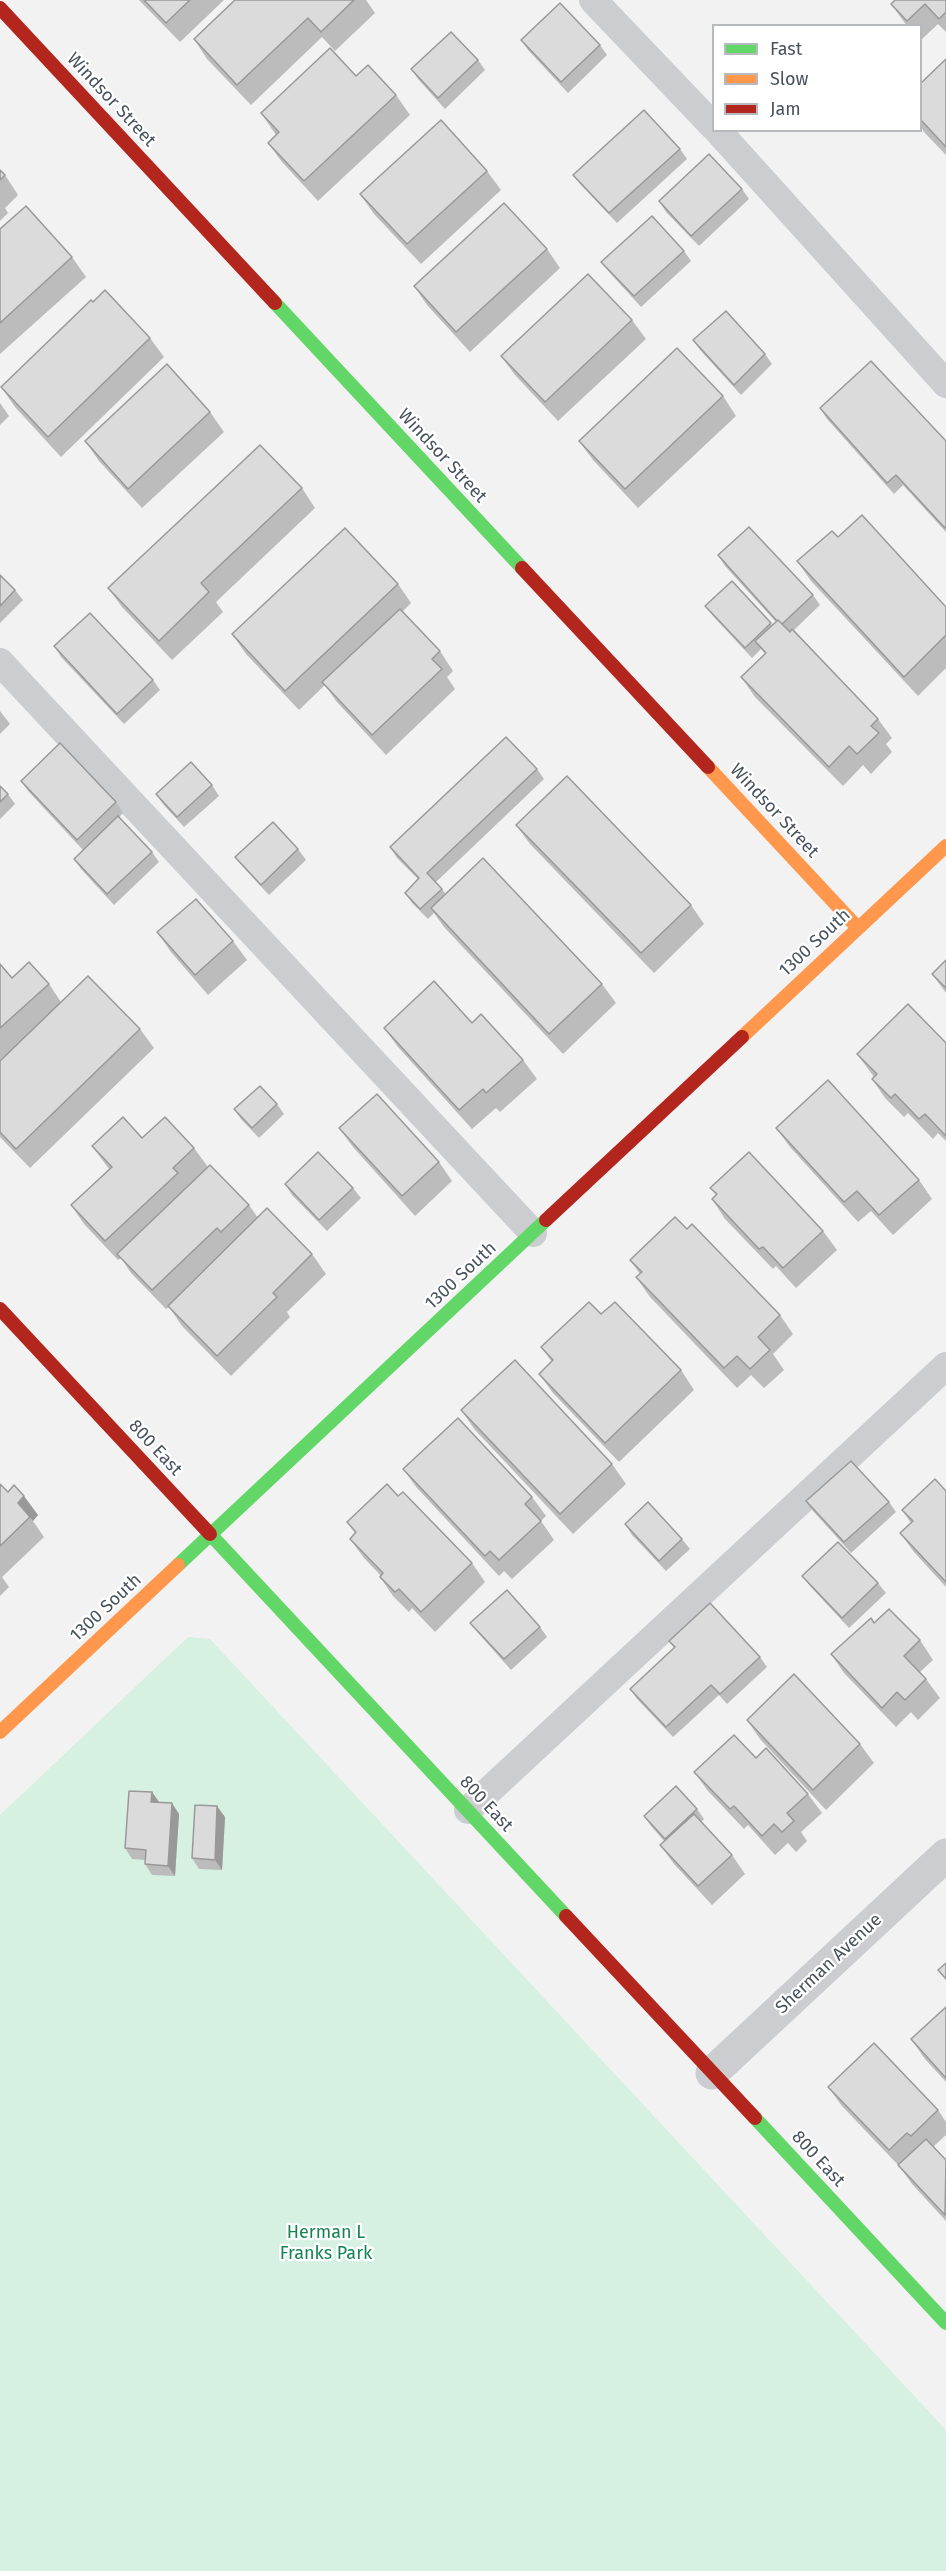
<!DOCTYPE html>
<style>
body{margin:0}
#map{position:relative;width:946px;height:2571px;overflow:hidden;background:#f2f2f2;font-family:"Fira Sans",sans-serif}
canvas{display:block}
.legend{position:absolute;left:712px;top:24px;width:210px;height:108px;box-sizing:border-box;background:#fff;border:2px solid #b6babf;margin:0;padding:8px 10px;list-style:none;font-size:18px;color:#48535f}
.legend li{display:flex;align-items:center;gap:12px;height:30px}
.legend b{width:30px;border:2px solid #b6babf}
</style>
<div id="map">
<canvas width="946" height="2571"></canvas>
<ul class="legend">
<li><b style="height:8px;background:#63d668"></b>Fast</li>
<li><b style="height:8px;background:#ff974d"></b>Slow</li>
<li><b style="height:8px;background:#b3261e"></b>Jam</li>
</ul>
</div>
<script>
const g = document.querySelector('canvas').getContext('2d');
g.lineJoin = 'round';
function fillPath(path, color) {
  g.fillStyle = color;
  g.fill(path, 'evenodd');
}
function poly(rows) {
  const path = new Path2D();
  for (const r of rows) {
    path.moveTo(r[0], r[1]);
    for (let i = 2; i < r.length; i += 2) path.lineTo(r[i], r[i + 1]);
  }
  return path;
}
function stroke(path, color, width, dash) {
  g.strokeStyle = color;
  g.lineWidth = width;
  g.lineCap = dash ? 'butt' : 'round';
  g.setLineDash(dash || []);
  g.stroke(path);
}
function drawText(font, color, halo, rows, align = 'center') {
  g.font = font + ' "Fira Sans",sans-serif';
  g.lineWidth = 4.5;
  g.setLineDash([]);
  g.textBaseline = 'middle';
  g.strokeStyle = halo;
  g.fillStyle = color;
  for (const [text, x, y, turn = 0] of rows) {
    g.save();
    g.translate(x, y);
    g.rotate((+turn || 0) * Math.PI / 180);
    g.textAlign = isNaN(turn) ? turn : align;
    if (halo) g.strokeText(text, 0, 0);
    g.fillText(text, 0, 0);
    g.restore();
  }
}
const green = poly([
 [188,1637,210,1639,946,2430,946,2571,0,2571,0,1815]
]);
const lane = poly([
 [593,0,714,127],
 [717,130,946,384],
 [0,662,533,1233],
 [468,1810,946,1366]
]);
const street = poly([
 [712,2073,946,1855]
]);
const fast = poly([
 [275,303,522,568],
 [210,1534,566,1916],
 [178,1565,546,1220],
 [755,2118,946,2323]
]);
const slow = poly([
 [708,767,858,928],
 [742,1037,946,846],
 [0,1732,178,1565]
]);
const jam = poly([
 [0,8,275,303],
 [522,568,708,767],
 [546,1220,742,1037],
 [0,1309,210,1534],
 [566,1916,755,2118]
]);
const wall = poly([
 [139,0,224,0,180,42],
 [235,0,366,0,375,13,335,51,322,37,251,105,207,59,194,39],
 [946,0,946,32,938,24,921,40,921,26,907,26,891,4],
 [521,40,600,45,607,55,568,93,528,50],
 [946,59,946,155,924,132,921,127,921,83],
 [478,60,485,70,445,109,418,79,411,69],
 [356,76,396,95,410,115,318,201,282,162,268,143,276,135,261,113],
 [680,149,687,159,617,223,581,185,573,175],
 [0,170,5,175,18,195,5,208,8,213,0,221],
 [487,171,501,190,421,264,374,214,360,194],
 [742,189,749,199,699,246,666,212,659,201],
 [0,229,72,257,86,277,0,354],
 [547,249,560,268,470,352,427,305,414,286],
 [684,251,691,261,641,307,609,272,601,262],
 [93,302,150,338,164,357,61,457,15,407,1,387],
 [632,320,646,339,558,421,515,375,501,356],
 [693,340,765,354,772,364,741,395,700,350],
 [723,396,736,416,638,508,593,460,579,441],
 [0,403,9,416,0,425],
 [820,408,946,441,946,532,903,485,894,494,827,419],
 [210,412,224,432,142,508,99,461,85,441],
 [302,488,315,508,216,602,223,612,172,660,122,607,108,588],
 [838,537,946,607,946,668,918,696,811,581,797,561],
 [718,555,813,595,820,605,794,630,878,719,892,738,886,744,892,752,871,774,863,765,843,786,755,697,741,677,765,654,761,649,752,658,713,616,705,606,732,581,772,625,776,622,725,566],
 [0,575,15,590,23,600,0,623],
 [398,584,411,603,402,612,440,651,453,671,447,677,455,689,386,755,336,701,325,685,299,710,246,654,232,634],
 [54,646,153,680,160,690,124,724,61,657],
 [0,711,10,724,0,734],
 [537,769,544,779,436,882,446,894,602,984,616,1003,563,1054,444,927,434,913,428,919,412,903,405,893,418,879,397,858,390,847],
 [21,781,116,802,123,813,119,817,152,852,159,862,114,905,81,869,74,859,83,850,28,791],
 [212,785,219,796,184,827,163,804,156,794],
 [0,786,8,794,15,804,0,819],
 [516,825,691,905,704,924,654,973,530,844],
 [298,849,306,860,269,895,243,867,235,857],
 [157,932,233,941,247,960,208,995,171,952],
 [946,960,946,993,932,974],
 [0,964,12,978,49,984,61,1002,140,1029,154,1048,30,1168,0,1137,0,1061,16,1046,0,1060],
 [472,1023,523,1060,537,1079,500,1112,496,1108,472,1129,398,1047,384,1028],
 [946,1043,946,1141,938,1133,933,1139,908,1113,904,1117,885,1098,872,1079,874,1077,857,1054],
 [277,1104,284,1114,259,1138,241,1119,234,1109],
 [339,1128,439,1162,452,1181,415,1216,353,1147],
 [776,1128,919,1180,932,1199,893,1235,871,1211,858,1222,790,1147],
 [142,1138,194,1148,208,1167,249,1205,258,1218,312,1254,326,1274,287,1312,290,1317,231,1376,182,1326,169,1307,166,1309,131,1273,121,1258,118,1260,84,1224,71,1205,109,1169,92,1146],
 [285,1184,353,1188,361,1198,327,1231,292,1195],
 [710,1188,823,1231,837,1250,796,1288,776,1266,773,1269,725,1219,712,1199,716,1195],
 [687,1229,780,1315,793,1334,773,1354,784,1370,764,1388,751,1375,737,1388,650,1297,636,1277,640,1274,630,1260],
 [601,1314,681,1370,694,1390,619,1462,553,1393,539,1374,552,1362,541,1347],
 [461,1410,612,1464,626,1484,573,1534,475,1430],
 [403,1469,532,1497,546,1516,541,1521,554,1540,512,1579,504,1571,499,1576,417,1488],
 [0,1484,8,1492,38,1515,33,1521,44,1537,2,1577,9,1587,0,1596],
 [946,1491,946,1587,914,1552,900,1533,911,1523,902,1510],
 [398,1496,472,1563,485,1582,435,1632,412,1608,409,1612,393,1596,380,1577,381,1576,364,1558,350,1539,355,1533,347,1522],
 [806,1501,889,1502,896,1512,851,1553,813,1511],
 [625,1524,682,1539,690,1549,666,1571,632,1535],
 [802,1576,878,1583,886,1593,849,1628,810,1586],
 [470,1623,540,1627,547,1637,511,1670,478,1633],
 [874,1623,920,1640,933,1660,920,1672,926,1679,940,1698,918,1720,911,1712,896,1727,844,1673,831,1654],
 [669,1641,760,1657,767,1667,727,1704,719,1695,673,1737,637,1699,630,1689,674,1648],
 [747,1720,860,1744,874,1763,826,1810,760,1739],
 [756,1758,808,1794,822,1813,801,1832,807,1841,796,1852,788,1843,775,1855,748,1825,744,1829,708,1791,694,1772],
 [152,1792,159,1802,179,1814,175,1876,152,1875,145,1864,145,1860,132,1859,125,1848],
 [697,1809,704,1819,701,1822,732,1855,745,1874,712,1905,674,1864,660,1845,664,1841,651,1826,644,1816],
 [225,1817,222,1870,199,1869,192,1858],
 [946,2007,946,2082,925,2059,911,2039],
 [828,2087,938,2110,946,2122,946,2135,933,2147,946,2160,946,2221,912,2184,899,2166,842,2106]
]);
const shadedWall = poly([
 [24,1496,38,1515,33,1521,18,1503],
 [152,1792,159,1802,151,1802],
 [172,1803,179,1814,175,1876,168,1866],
 [217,1806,225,1817,222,1870,215,1860]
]);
const building = poly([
 [144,0,190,0,166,23,144,0],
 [235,0,354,0,321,32,308,18,237,85,194,39,235,0],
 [895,0,946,0,946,12,939,19,925,4,907,21,891,4,895,0],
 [560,3,600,45,561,82,521,40,560,3],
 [451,32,478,60,438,98,411,69,451,32],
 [330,48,356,76,368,65,396,95,304,181,268,143,279,132,261,113,330,48],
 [946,59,946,147,921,120,921,83,946,59],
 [644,110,680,149,609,213,573,175,644,110],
 [441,120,487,171,407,244,360,194,441,120],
 [709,154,742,189,691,236,659,201,709,154],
 [0,170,5,175,0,180,0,170],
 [504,203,547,249,456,332,414,286,504,203],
 [26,206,72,257,0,323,0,229,26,206],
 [652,216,684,251,634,296,601,262,652,216],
 [588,274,632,320,545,402,501,356,588,274],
 [105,290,150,338,48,437,1,387,91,300,93,302,105,290],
 [726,311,765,354,734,385,693,340,726,311],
 [677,348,723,396,625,489,579,441,677,348],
 [871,361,946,441,946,527,945,528,896,475,887,483,820,408,871,361],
 [167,364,210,412,128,489,85,441,167,364],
 [260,445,302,488,201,583,209,592,159,641,108,588,260,445],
 [862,515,946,607,946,635,904,677,797,561,832,531,838,537,862,515],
 [749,527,813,595,782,624,778,620,777,621,718,555,749,527],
 [345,528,398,584,285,691,232,634,345,528],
 [0,575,15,590,0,606,0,575],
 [732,581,771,623,745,648,705,606,732,581],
 [400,609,440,651,432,659,442,669,372,735,322,682,400,609],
 [90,613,153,680,117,714,54,646,90,613],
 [778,620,790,632,792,629,878,719,871,726,879,733,857,754,849,746,829,767,741,677,766,653,755,641,778,620],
 [506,737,537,769,427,873,442,889,420,909,405,893,419,878,390,847,506,737],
 [60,743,116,802,77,840,21,781,60,743],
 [191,762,212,785,177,817,156,794,191,762],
 [567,776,691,905,641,953,516,825,567,776],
 [0,786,8,794,0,802,0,786],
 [118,816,152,852,107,894,74,859,118,816],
 [273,822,298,849,261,885,235,857,273,822],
 [483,858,602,984,549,1034,431,908,483,858],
 [196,899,233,941,195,975,157,932,196,899],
 [946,960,946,988,932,974,946,960],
 [29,962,49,984,0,1028,0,964,12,978,29,962],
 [88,976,140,1029,16,1149,0,1132,0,1061,88,976],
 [434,981,472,1023,481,1014,523,1060,486,1093,483,1089,459,1110,384,1028,434,981],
 [908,1004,946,1043,946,1136,925,1114,919,1119,895,1094,891,1098,872,1079,877,1074,857,1054,908,1004],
 [828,1080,919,1180,879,1215,857,1191,844,1202,776,1128,828,1080],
 [260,1086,277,1104,252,1128,234,1109,260,1086],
 [377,1094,439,1162,402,1196,339,1128,377,1094],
 [123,1117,142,1138,165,1117,194,1148,173,1168,178,1173,105,1241,71,1205,112,1167,92,1146,123,1117],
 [318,1152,353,1188,319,1220,285,1184,318,1152],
 [749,1152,823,1231,783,1268,763,1247,759,1249,712,1199,717,1194,710,1188,749,1152],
 [210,1165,249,1205,221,1232,217,1228,152,1290,117,1254,210,1165],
 [267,1208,312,1254,273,1293,277,1297,217,1356,168,1306,267,1208],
 [675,1217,687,1229,692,1224,780,1315,758,1337,770,1350,750,1369,737,1356,724,1368,636,1277,642,1272,630,1260,675,1217],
 [589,1302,601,1314,615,1302,681,1370,605,1443,539,1374,553,1360,541,1347,589,1302],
 [515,1360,612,1464,560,1514,461,1410,515,1360],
 [458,1418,532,1497,525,1504,541,1521,499,1560,490,1551,485,1556,403,1469,458,1418],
 [851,1461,889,1502,844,1542,806,1501,851,1461],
 [935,1479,946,1491,946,1582,900,1533,913,1521,902,1510,935,1479],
 [0,1484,8,1492,14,1485,24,1496,18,1503,30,1517,0,1546,0,1484],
 [387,1484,398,1496,403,1492,472,1563,421,1612,399,1589,395,1592,380,1577,383,1573,350,1539,356,1532,347,1522,387,1484],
 [648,1502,682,1539,659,1561,625,1524,648,1502],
 [838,1542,878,1583,842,1618,802,1576,838,1542],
 [507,1590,540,1627,504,1659,470,1623,507,1590],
 [710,1603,760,1657,720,1694,711,1685,666,1727,630,1689,675,1647,669,1641,710,1603],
 [889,1609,920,1640,904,1656,926,1679,905,1700,897,1692,882,1708,831,1654,871,1618,874,1623,889,1609],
 [794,1674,860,1744,813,1790,747,1720,794,1674],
 [734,1735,756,1758,766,1748,808,1794,787,1813,794,1821,782,1832,774,1824,762,1836,734,1806,730,1809,694,1772,734,1735],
 [676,1786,697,1809,665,1839,644,1816,676,1786],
 [129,1791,152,1792,151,1802,172,1803,168,1866,145,1864,146,1850,125,1848,129,1791],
 [195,1805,217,1806,215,1860,192,1858,195,1805],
 [694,1814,732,1855,698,1886,660,1845,694,1814],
 [946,1963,946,1979,938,1970,946,1963],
 [946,2007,946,2078,911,2039,946,2007],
 [874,2043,938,2110,911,2136,907,2133,889,2150,828,2087,874,2043],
 [926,2139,946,2160,945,2215,898,2165,926,2139]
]);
const streetNames = [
 ["Windsor Street",111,100,47],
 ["Windsor Street",442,456,47],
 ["Windsor Street",774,811,47],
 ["1300 South",815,943,-43],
 ["1300 South",461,1276,-43],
 ["800 East",155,1448,47],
 ["1300 South",106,1608,-43],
 ["800 East",486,1804,47],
 ["Sherman Avenue",829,1964,-43],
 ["800 East",818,2159,47]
];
const parkNames = [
 ["Herman L",326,2233],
 ["Franks Park",326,2254]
];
fillPath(green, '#d6f1e2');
stroke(lane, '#cbcdd0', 28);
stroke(street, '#cbcdd0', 33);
stroke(fast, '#63d668', 14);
stroke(slow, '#ff974d', 14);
stroke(jam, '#b3261e', 14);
fillPath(wall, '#bcbcbd');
fillPath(shadedWall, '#99999a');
fillPath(building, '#dbdbdc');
stroke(building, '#99999a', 1.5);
drawText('18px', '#48535f', '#fff', streetNames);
drawText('18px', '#158452', '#fff', parkNames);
</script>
